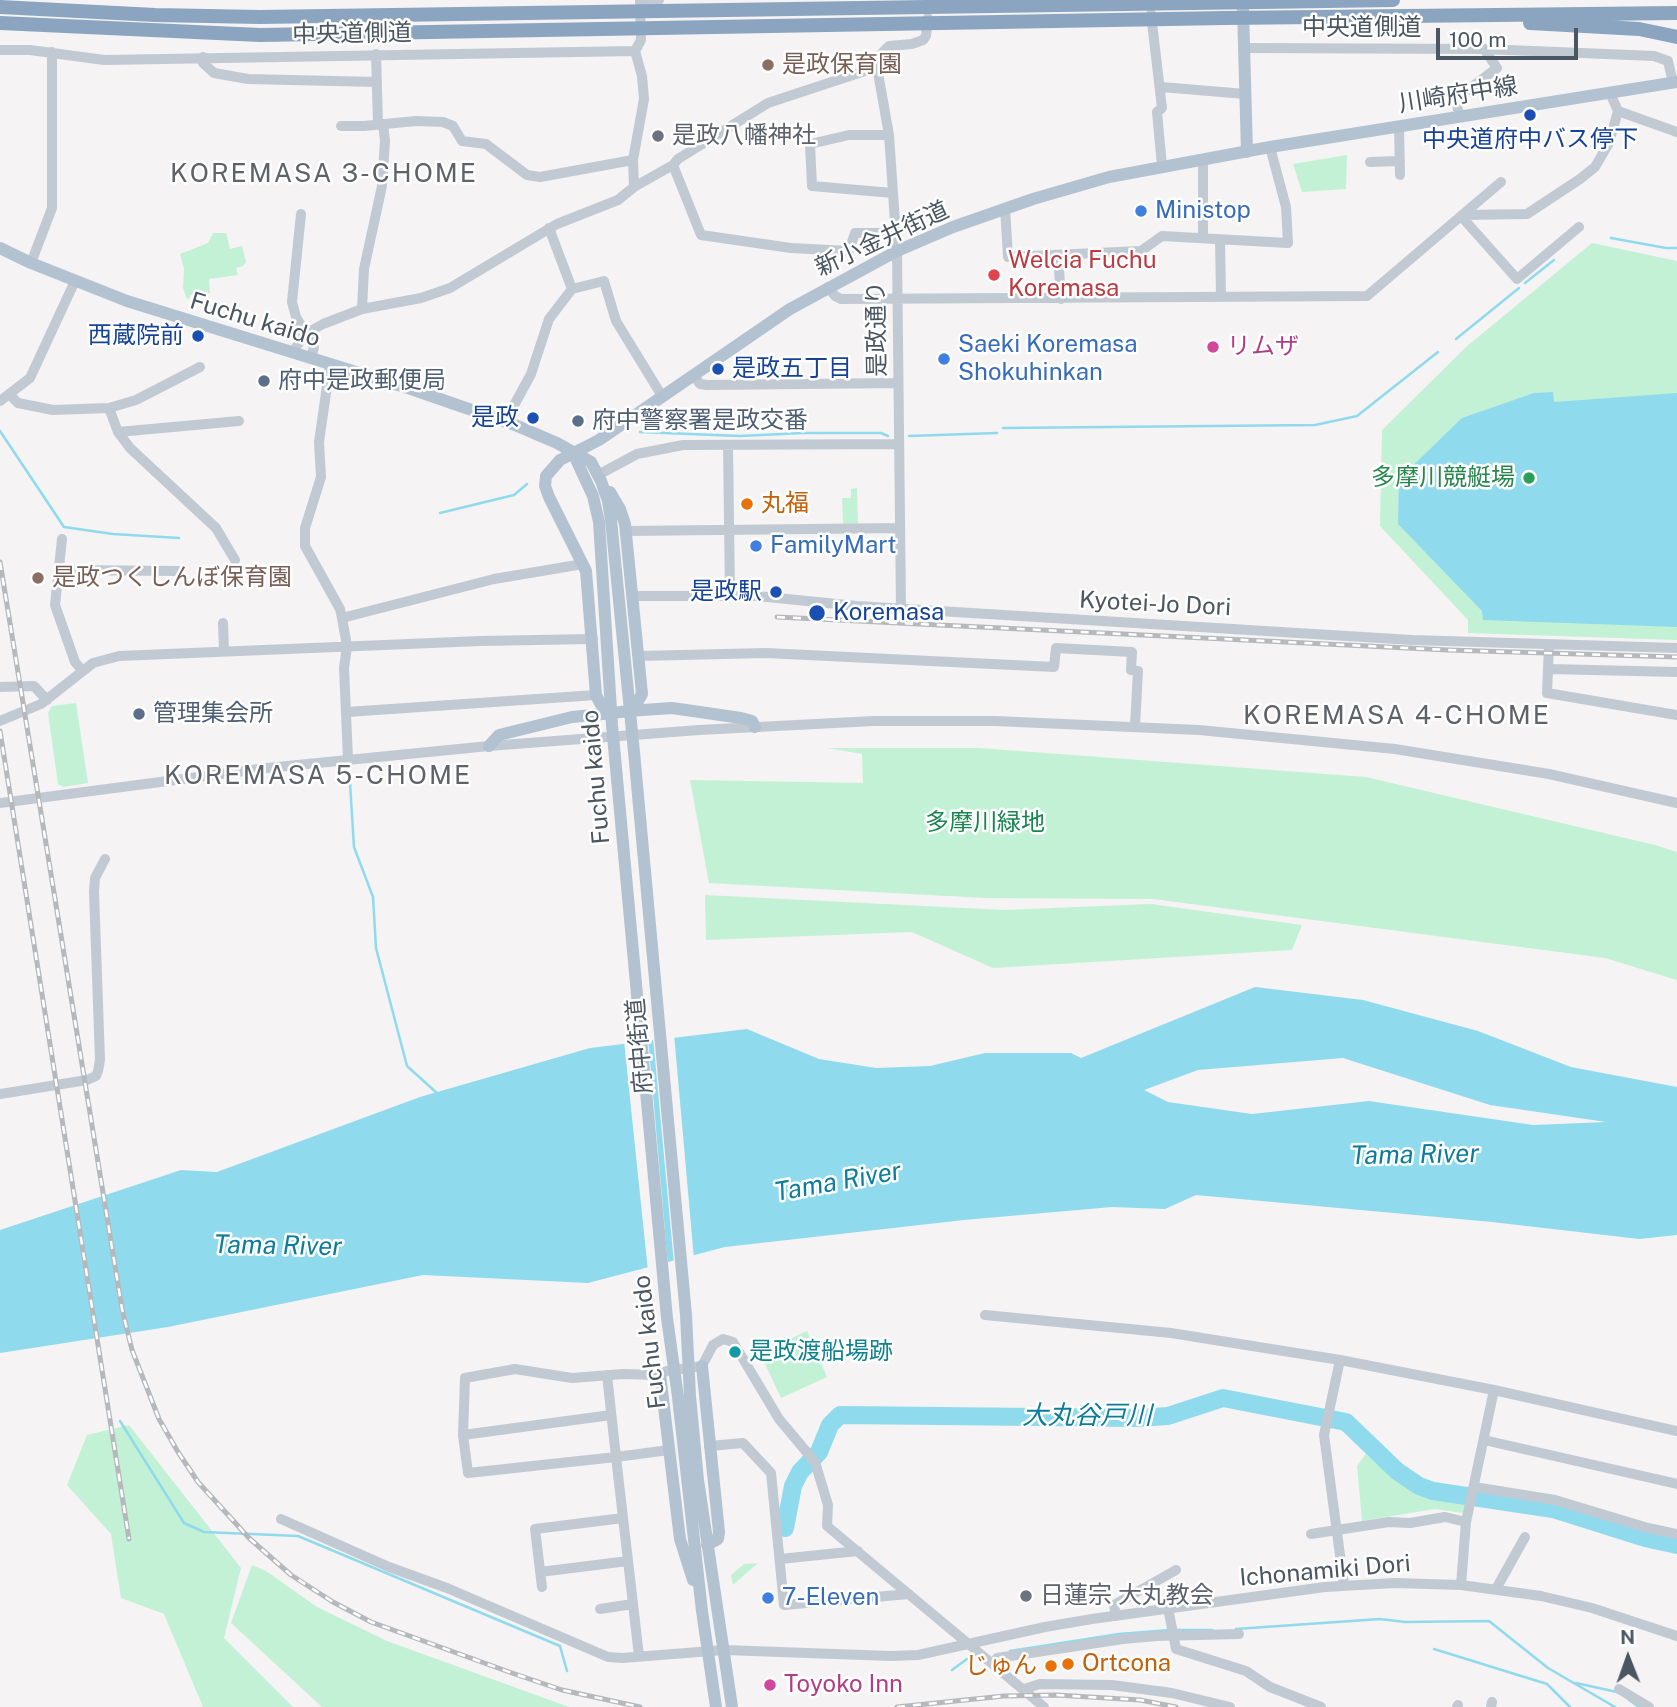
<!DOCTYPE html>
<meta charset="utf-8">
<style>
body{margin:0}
#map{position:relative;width:1677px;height:1707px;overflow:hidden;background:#f5f3f3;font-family:"Public Sans",sans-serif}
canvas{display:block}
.north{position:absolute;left:1593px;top:1623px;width:70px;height:70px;-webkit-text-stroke:5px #fff;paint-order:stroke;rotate:359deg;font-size:19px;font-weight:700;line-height:28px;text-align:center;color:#4a5661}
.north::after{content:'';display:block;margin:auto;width:24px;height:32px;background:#4a5661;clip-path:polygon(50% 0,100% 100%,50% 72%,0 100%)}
.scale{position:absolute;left:1436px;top:28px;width:142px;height:32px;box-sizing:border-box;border:4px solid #4a5661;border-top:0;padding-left:9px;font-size:21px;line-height:24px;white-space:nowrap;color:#4a5661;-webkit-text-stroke:5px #fff;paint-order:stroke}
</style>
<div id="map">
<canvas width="1677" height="1707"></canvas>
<div class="north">N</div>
<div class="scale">100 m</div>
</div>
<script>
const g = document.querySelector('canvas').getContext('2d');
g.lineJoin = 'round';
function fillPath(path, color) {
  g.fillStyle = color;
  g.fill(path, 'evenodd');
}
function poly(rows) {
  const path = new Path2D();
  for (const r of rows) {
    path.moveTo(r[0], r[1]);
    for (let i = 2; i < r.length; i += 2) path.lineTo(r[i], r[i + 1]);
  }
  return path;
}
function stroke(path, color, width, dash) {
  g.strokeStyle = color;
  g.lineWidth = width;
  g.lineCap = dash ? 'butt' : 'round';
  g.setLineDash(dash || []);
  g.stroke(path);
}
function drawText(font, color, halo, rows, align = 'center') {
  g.font = font + ' "Public Sans","Noto Sans JP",sans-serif';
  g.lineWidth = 5;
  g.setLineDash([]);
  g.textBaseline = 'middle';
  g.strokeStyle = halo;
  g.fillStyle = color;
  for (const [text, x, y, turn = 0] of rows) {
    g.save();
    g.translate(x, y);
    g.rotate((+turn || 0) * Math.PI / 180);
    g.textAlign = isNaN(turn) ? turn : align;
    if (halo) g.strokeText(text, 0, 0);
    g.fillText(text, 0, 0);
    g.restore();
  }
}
const green = poly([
 [1347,155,1346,189,1302,192,1293,164],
 [213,233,226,233,230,249,242,246,246,262,243,266,236,268,238,275,209,279,210,293,190,295,190,298,187,299,183,288,184,269,180,254,208,243],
 [1592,243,1677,261,1677,640,1468,633,1468,620,1380,526,1382,430,1466,347],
 [857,488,858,524,843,524,842,498,851,498,851,489],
 [76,703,88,783,63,787,58,784,48,713,52,706],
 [827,748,979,748,1366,777,1655,845,1677,852,1677,980,1605,958,1153,899,985,898,709,883,690,780,863,783,862,754],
 [705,895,1004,910,1151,904,1302,925,1292,950,993,968,912,932,706,940],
 [807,1331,827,1377,781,1398,760,1353],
 [129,1425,241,1568,224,1638,293,1707,203,1707,164,1614,121,1598,111,1534,67,1485,87,1435],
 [1370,1448,1405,1482,1437,1495,1465,1499,1464,1513,1435,1509,1362,1521,1357,1466],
 [758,1563,733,1585,731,1575,744,1564],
 [252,1565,266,1571,317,1607,387,1641,569,1707,322,1707,231,1623]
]);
const water = poly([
 [1553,392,1554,402,1677,393,1677,627,1483,620,1482,611,1398,524,1399,479,1462,418,1534,393],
 [1255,987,1363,1000,1478,1031,1571,1067,1677,1087,1677,1235,1639,1239,1492,1222,1196,1195,1165,1209,1112,1207,964,1220,725,1247,588,1283,423,1275,168,1327,0,1353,0,1230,181,1170,217,1172,420,1097,590,1048,747,1029,819,1059,876,1068,930,1066,985,1053,1071,1053,1081,1058],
 [1343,1058,1490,1105,1606,1122,1533,1125,1369,1101,1252,1114,1168,1102,1144,1090,1198,1070]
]);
const pier = poly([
 [674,1034,694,1259,674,1264,653,1037],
 [648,1038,668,1265,648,1271,624,1041]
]);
const stream = poly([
 [1611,238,1666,248,1677,248],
 [1525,283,1554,260],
 [1456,339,1519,288],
 [1003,428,1315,425,1357,416,1438,352],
 [0,431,64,527,113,534,179,538],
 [640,432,740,436,803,433,881,433,888,436],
 [909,436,997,433],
 [440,513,514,495,527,484],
 [350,783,354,847,373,897,376,948,407,1066,438,1094],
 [120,1421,184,1523,204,1532,298,1536,560,1646,567,1671],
 [1236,1629,1380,1619,1405,1622,1489,1621,1548,1668,1615,1707],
 [1177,1630,1212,1630],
 [1434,1649,1547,1684,1570,1707],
 [1010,1651,1119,1634,1170,1630],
 [952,1670,967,1659],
 [1576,1683,1617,1692],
 [1629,1700,1639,1707]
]);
const river = poly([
 [785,1528,793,1486,800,1472,819,1452,830,1425,840,1415,1138,1418,1168,1416,1223,1398,1346,1422,1397,1471,1419,1486,1433,1491,1553,1509,1645,1538,1677,1545]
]);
const minor = poly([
 [1151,14,1162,108,1157,112,1162,166],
 [1243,48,1484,49,1654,56,1668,61,1673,83],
 [0,50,30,50,104,60,635,51,641,40,640,0,659,0],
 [376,54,378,124],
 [203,57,203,63,214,73,248,79,377,82],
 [1161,87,1245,94],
 [1618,111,1677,132],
 [1459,116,1456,99,1497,68,1484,49],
 [341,126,364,126,416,121,443,122,453,126,462,141,486,144,527,175,540,177,633,160],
 [1399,126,1400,175],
 [889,135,849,135,810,144,812,186,893,193],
 [1203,159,1203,238],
 [1370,162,1400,161],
 [673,165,701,235,791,248,849,251,855,233,895,233],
 [634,187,633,160,644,99,642,76,635,51],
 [1005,208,1008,257,1141,251,1162,236,1288,243,1286,207,1270,147],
 [301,214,292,302,296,317,314,347,311,359],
 [1462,215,1527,214,1580,179,1595,167,1609,143,1618,111,1610,93],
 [1461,216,1517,279,1579,227],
 [1220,240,1221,297],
 [1058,255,1061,299],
 [31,263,52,208,52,52],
 [828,287,835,296,841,299,1367,296,1501,182],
 [572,289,604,281,616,321,662,396],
 [362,309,364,269,382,186,385,141,383,124],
 [292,353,305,334,323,324,362,309,421,298,450,288,557,224,618,200,634,187,673,165,678,159,768,103,877,67],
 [330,365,319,442,321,477,305,528,305,546,340,609,342,618,347,646,344,668,348,759],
 [693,375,700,384,707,385,898,383],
 [10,395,18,403,53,410,109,408,136,400,200,367],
 [0,401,30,378,75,281],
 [109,408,118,432,130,448,216,528,235,560],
 [505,422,531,374,549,319,572,289,549,228],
 [118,432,239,421],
 [728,445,730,596],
 [598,475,637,454,683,445,899,444],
 [626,531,900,528],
 [62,539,55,605,75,662,82,670],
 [59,570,178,571],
 [632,596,757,596,857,606,1412,640,1677,648],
 [901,608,897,251,889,135,877,67,882,53,889,46,912,44,923,40,926,36,928,18],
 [342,618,494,579,583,564],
 [223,623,224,651],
 [1549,645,1547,693,1677,715],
 [638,656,766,653,1054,667,1056,648,1132,652,1131,670,1138,671,1135,726],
 [1549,669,1677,672],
 [0,687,34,686,47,700],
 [347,712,596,695],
 [0,721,41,704,93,663,119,656,480,641,593,639],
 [0,803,267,768,489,746,699,730,874,721,995,721,1199,730,1395,749,1549,774,1677,803],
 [0,1094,87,1080,96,1076,98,1071,100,1060,94,892,95,878,105,859],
 [985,1315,1171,1333,1340,1360,1494,1390,1677,1431],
 [1340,1360,1324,1435,1344,1585],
 [607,1375,616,1457,669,1450],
 [463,1435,611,1415],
 [1484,1440,1677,1484],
 [709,1446,743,1443,771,1473,784,1605,909,1594],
 [1474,1487,1555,1500,1648,1528,1677,1534],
 [281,1519,389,1567,447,1588,608,1657,622,1658,724,1650,891,1656,918,1655,1045,1627,1092,1619,1325,1587,1395,1583,1461,1585,1541,1596,1592,1608,1677,1636],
 [1311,1534,1389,1522,1410,1523,1445,1517,1466,1522],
 [780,1559,858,1551],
 [540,1572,628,1561],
 [1461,1585,1466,1522,1494,1390],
 [542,1587,535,1529,623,1518],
 [1496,1589,1525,1537],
 [1168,1608,1176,1649,1246,1671,1270,1687,1321,1707],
 [600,1609,633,1604],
 [1116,1616,1114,1605,1176,1570],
 [639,1656,616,1457,468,1473,463,1435,465,1378,515,1369,572,1378,623,1374,656,1375,667,1371,702,1366,713,1345,723,1339,733,1342,779,1419,815,1462,828,1505,827,1526,1044,1707],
 [993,1664,997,1658,1123,1639,1156,1636,1239,1634],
 [1024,1689,1040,1684,1112,1685,1172,1693,1230,1707],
 [1619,1689,1649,1707],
 [1457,1707,1458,1705],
 [1491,1707,1492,1702]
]);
const major = poly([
 [1243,9,1247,152],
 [0,248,31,263,127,301,411,389,515,425,557,443,591,462,601,481,608,501,611,520,634,752,686,1315,690,1396,698,1480,732,1707],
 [573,453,593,496,599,522,612,725,667,1318,678,1397,702,1611,716,1707],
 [610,492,620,509,625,524,642,694,634,708,628,711,613,713,600,703,596,695,586,571,549,497,545,486,546,476,560,460,599,440,790,309,897,251,953,227,1033,199,1109,177,1270,147,1677,82],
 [628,711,672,708,741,718,752,721,755,727],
 [489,746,499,735,572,717,613,713],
 [702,1366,719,1532,718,1539,707,1545],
 [660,1374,680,1539,693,1580]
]);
const highway = poly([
 [0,7,155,15,260,17,1393,0],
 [0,23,260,35,1225,18,1677,13],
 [1530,23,1639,29,1677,37]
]);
const rail = poly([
 [0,562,122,1309,132,1350,143,1378,159,1419,178,1452,198,1482,249,1538,291,1575,333,1602,371,1622,512,1673,562,1690,640,1707],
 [777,617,1448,650,1677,657],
 [0,731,129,1539],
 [897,1707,1004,1696,1056,1695,1140,1700,1176,1707]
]);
const markers = [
 [768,65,7,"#8d6e63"],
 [1530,115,7,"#1a4fb4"],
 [658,136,7,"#6b7280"],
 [1141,211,7,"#3f7fe0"],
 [994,275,7,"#e0444e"],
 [198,336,7,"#1a4fb4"],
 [1213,347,7,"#d1479c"],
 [944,359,7,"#3f7fe0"],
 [718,369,7,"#1a4fb4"],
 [264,381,7,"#5c6f8a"],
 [533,418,7,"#1a4fb4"],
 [578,421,7,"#5c6f8a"],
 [1529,478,7,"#2e9e5b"],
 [747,504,7,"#e8710a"],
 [756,546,7,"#3f7fe0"],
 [38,578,7,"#8d6e63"],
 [776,592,7,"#1a4fb4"],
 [817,613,9,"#1a4fb4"],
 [139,714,7,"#5c6f8a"],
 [735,1352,7,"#0f9aa8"],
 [1026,1596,7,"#6b7280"],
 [768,1598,7,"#3f7fe0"],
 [1068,1664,7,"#e8710a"],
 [1051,1666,7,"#e8710a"],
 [770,1685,7,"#d1479c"]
];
const streetNames = [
 ["中央道側道",1362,28],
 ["中央道側道",352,34,-1],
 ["川崎府中線",1458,95,-9],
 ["新小金井街道",882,239,-25],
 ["Fuchu kaido",255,320,17],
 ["是政通り",877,329,-91],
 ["Kyotei-Jo Dori",1155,604,3],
 ["Fuchu kaido",596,777,-95],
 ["府中街道",640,1046,-95],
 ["Fuchu kaido",650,1342,-97],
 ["Ichonamiki Dori",1325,1571,-5]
];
const educationNames = [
 ["是政保育園",782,65],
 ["是政つくしんぼ保育園",52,578]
];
const worshipNames = [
 ["是政八幡神社",672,136],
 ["日蓮宗 大丸教会",1040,1596]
];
const transitNames = [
 ["中央道府中バス停下",1530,140,"center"],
 ["西蔵院前",184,336],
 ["是政五丁目",732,369,"left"],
 ["是政",519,418],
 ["是政駅",762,592],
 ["Koremasa",833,613,"left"]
];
const shopNames = [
 ["Ministop",1155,211],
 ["Saeki Koremasa",958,345],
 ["Shokuhinkan",958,373],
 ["FamilyMart",770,546],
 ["7-Eleven",782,1598]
];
const healthNames = [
 ["Welcia Fuchu",1008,261],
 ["Koremasa",1008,289]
];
const hotelNames = [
 ["リムザ",1227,347],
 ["Toyoko Inn",784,1685]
];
const serviceNames = [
 ["府中是政郵便局",278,381],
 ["府中警察署是政交番",592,421],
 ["管理集会所",153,714]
];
const leisureNames = [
 ["多摩川競艇場",1515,478]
];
const foodNames = [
 ["丸福",761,504],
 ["Ortcona",1082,1664],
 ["じゅん",1037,1666,"right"]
];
const parkNames = [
 ["多摩川緑地",985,823]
];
const cultureNames = [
 ["是政渡船場跡",749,1352]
];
const neighbourhoodNames = [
 ["KOREMASA 3-CHOME",324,174],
 ["KOREMASA 4-CHOME",1397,716],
 ["KOREMASA 5-CHOME",318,776]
];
const waterNames = [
 ["Tama River",1415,1155,-1],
 ["Tama River",838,1182,-10],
 ["Tama River",278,1246,1],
 ["大丸谷戸川",1087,1416]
];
fillPath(green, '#c3f1d5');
fillPath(water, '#90daee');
fillPath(pier, '#f5f3f3');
stroke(stream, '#90daee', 2.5);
stroke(river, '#90daee', 18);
stroke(minor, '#c1cad2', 10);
stroke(major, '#b3c2d1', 12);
stroke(highway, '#8ba5c1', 14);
stroke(rail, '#b5b8bd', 5);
stroke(rail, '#fff', 2.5, [8]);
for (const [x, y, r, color] of markers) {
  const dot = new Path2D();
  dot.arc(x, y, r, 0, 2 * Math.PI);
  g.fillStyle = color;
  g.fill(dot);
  stroke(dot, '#fff', 2.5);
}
drawText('24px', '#4a5661', '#fff', streetNames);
drawText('24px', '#785e54', '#fff', educationNames, 'left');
drawText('24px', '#5b616d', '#fff', worshipNames, 'left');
drawText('24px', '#164399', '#fff', transitNames, 'right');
drawText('24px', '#366cbe', '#fff', shopNames, 'left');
drawText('24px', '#be3a42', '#fff', healthNames, 'left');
drawText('24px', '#b23c85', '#fff', hotelNames, 'left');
drawText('24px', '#4e5e75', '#fff', serviceNames, 'left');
drawText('24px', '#27864d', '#fff', leisureNames, 'right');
drawText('24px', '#c56008', '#fff', foodNames, 'left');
drawText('24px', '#17864f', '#fff', parkNames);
drawText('24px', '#0d838f', '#fff', cultureNames, 'left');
g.letterSpacing = '2px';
drawText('26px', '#5f6368', '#fff', neighbourhoodNames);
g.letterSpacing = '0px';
drawText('italic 26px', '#0c7c9b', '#fff', waterNames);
</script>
